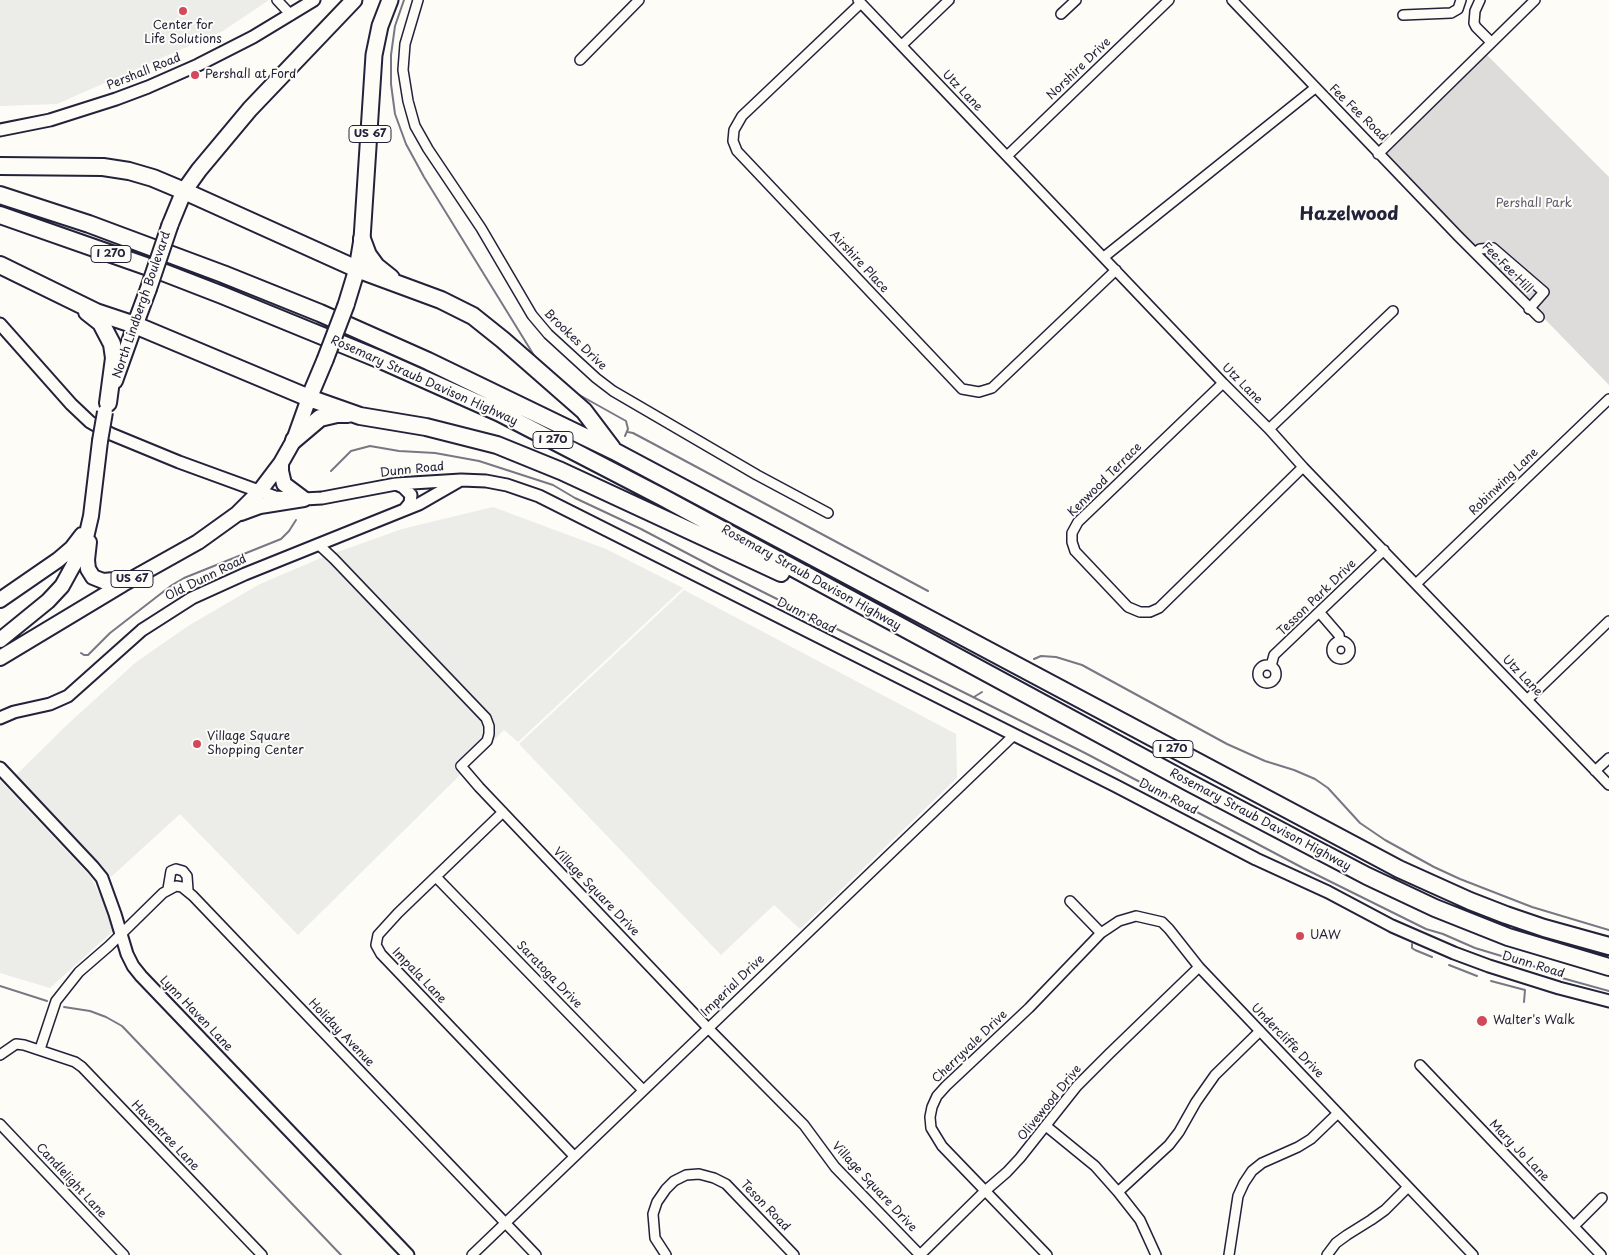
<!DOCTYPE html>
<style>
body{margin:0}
canvas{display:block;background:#fdfcf7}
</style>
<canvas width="1609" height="1255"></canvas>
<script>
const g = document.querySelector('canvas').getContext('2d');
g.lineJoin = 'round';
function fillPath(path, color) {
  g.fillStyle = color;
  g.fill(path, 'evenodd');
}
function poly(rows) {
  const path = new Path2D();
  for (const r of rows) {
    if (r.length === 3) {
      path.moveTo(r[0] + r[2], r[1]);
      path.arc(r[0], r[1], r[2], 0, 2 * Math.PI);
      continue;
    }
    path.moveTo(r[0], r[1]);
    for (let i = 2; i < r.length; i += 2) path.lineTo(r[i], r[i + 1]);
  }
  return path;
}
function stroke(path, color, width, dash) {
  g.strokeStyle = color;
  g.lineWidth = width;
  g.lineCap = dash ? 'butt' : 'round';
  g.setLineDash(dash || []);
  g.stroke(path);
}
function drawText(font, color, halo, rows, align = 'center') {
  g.font = font + ' "Playpen Sans",sans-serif';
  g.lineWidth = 4;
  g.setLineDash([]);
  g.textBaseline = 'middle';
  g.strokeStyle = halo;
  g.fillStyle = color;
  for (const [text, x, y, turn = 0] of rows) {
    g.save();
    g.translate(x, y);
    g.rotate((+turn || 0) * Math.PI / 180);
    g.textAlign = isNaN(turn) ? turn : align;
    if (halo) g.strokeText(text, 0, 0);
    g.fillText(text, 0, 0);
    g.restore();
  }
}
const built = poly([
 [0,0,269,0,223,31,57,104,0,106],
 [493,507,606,549,683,588,518,742,504,730,456,779,298,935,180,814,111,877,15,776,69,723,135,663,188,626,260,584,321,558,402,529],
 [684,590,956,734,957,778,800,929,774,905,721,955,519,744],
 [0,780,90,876,103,901,113,931,50,988,0,973]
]);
const green = poly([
 [1486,54,1609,177,1609,385,1384,154]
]);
const stream = poly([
 [404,0,395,26,391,55,391,84,395,114,406,144,424,177,535,357],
 [574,392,626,421,628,429,625,436],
 [628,432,633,433,650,442,928,591],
 [331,471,351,451,370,446,399,451,435,453,479,461,553,485,575,498,641,529,717,569,1085,753,1303,868,1426,929,1443,934,1475,948,1528,964,1562,978,1609,991],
 [81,653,84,655,88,655,110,633,172,585,184,578,281,539,289,531,296,520],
 [1034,659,1041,656,1056,657,1082,665,1227,744,1265,761,1294,770,1315,779,1328,788,1360,823,1385,840,1434,867,1460,879,1532,907,1609,930],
 [974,697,982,692],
 [1412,944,1412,948,1415,950,1432,957],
 [1449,965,1477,976],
 [1491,981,1525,990,1524,1002],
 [0,986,47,1001],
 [64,1007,90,1011,106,1017,122,1026,341,1255]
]);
const minor = poly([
 [277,0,291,15],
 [418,0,405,44,403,70,408,101,415,126,428,149,481,228,532,315,548,334,596,378,613,391,757,475,828,513],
 [858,0,1223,383,1269,429,1303,467,1609,785],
 [1232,0,1458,236,1539,317],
 [1480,0,1475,11,1474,23,1476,27,1491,42],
 [861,3,742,116,734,130,733,141,737,151,962,389,979,392,992,388,1116,270],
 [1061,14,1076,0],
 [1403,15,1451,13,1458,9,1461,0],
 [902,45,949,0],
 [580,60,639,0],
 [1378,154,1535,0],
 [1007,156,1169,0],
 [1475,253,1480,249,1493,248,1544,292,1529,309],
 [1104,257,1315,88],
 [1223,383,1078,522,1072,533,1072,542,1075,551,1128,607,1140,612,1150,612,1159,608,1303,467],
 [1269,429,1393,311],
 [318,544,334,559,486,718,489,726,489,734,487,741,461,766,479,787,708,1028,804,1125,835,1167,920,1255],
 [1417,583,1609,399],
 [1320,613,1339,635,1340,641],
 [1341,650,9],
 [1267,674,9],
 [1271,666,1274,655,1384,550],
 [1527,700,1609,621],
 [1595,771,1609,758],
 [503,812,398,913,378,935,376,945,381,954,574,1156],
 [436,877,643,1090],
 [168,889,171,871,176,869,183,871,187,876,188,890],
 [1070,901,1101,933],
 [40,1049,56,1001,79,972,109,946,163,893,176,886,182,887,193,896,536,1255],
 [0,1055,16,1044,24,1045,75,1062,82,1067,262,1255],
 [1420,1065,1601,1255],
 [0,1124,124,1255],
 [1046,1126,1095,1166,1118,1192,1140,1220,1156,1255],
 [1118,1192,1169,1145,1179,1132,1196,1102,1215,1075,1260,1031],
 [1574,1226,1602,1198],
 [472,1255,1013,736],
 [666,1255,655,1238,653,1214,657,1202,666,1189,674,1181,686,1175,699,1174,714,1178,726,1184,794,1255],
 [920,1255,985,1191,1007,1172,1020,1158,1077,1086,1109,1054,1199,967],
 [1047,1255,942,1146,931,1128,930,1117,932,1107,937,1096,946,1086,1029,1008,1101,933,1119,921,1136,916,1162,922,1169,929,1199,967,1473,1255],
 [1229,1255,1238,1196,1244,1183,1252,1171,1262,1163,1298,1147,1311,1139,1338,1113],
 [1327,1255,1336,1243,1347,1235,1371,1220,1385,1210,1408,1187]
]);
const tertiary = poly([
 [0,130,50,120,116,99,148,87,198,65,253,37,314,0],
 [0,324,71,404,90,422,111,434,179,462,275,497,304,499,322,498,396,484,461,480,486,481,507,485,539,496,1116,786,1256,859,1328,892,1392,926,1454,953,1489,966,1559,988,1609,1001],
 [396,484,403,487,411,495,410,503,405,509],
 [0,718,14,712,50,704,68,696,142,630,192,598,245,574,419,504,459,481],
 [0,768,93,867,102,878,115,914,127,954,133,966,141,976,408,1255]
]);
const primary = poly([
 [115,381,135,325],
 [281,463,281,471,284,484,304,499],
 [241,513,260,506,304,499],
 [89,542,87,560,88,569,93,577,103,581,126,579],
 [0,600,58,560,72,548,82,535],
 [0,640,48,601,62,586,73,566,85,542,91,516,100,441],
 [0,658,123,584,198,542,237,514,259,492,281,463,294,440,309,398]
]);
const trunk = poly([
 [170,225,184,191,199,170,250,109,354,0],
 [346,305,357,269,362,239,374,55,380,26,390,0],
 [135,325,148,290],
 [309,398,325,360]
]);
const motorway = poly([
 [0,166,103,167,129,171,153,178,184,191,357,269,441,300,473,316,503,340,584,411,612,448],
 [0,195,89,224,223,274,320,313,428,361,614,451,1399,869,1470,901,1506,915,1544,928,1609,946],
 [0,215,160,271,222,295,381,360,500,413,662,497,1190,783,1367,876,1435,908,1508,937,1609,967],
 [362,239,368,255,376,266,391,278],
 [0,265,96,312,135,325,309,398,360,416,426,427,497,445,561,471,781,573],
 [87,312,101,323,112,344,114,358,108,403],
 [294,440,320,418,337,414,348,414]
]);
const primaryBridge = poly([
 [100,441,105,412]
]);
const trunkBridge = poly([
 [148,290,170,225],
 [325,360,346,305]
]);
const markers = [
 [183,11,5,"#d1495b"],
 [195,75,5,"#d1495b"],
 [197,744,5,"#d1495b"],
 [1300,936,5,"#d1495b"],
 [1482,1021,6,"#d1495b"]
];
const shields = [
 [370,134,42],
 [111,254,40],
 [553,440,40],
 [132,579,42],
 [1173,749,40]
];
const shieldNames = [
 ["US 67",370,134],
 ["I 270",111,254],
 ["I 270",553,440],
 ["US 67",132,579],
 ["I 270",1173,749]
];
const poiNames = [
 ["Center for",183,26,"center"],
 ["Life Solutions",183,40,"center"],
 ["Pershall at Ford",205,75],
 ["Village Square",207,737],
 ["Shopping Center",207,751],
 ["UAW",1310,936],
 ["Walter's Walk",1493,1021]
];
const streetNames = [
 ["Norshire Drive",1079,69,-44],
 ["Pershall Road",144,72,-22],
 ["Utz Lane",962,91,46],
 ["Fee Fee Road",1358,113,44],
 ["Airshire Place",859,262,47],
 ["Fee Fee Hill",1507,268,45],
 ["North Lindbergh Boulevard",142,305,-71],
 ["Brookes Drive",575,340,44],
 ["Rosemary Straub Davison Highway",424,381,24],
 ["Utz Lane",1242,384,45],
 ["Dunn Road",412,470,-6],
 ["Kenwood Terrace",1105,480,-45],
 ["Robinwing Lane",1504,482,-44],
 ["Old Dunn Road",206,578,-26],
 ["Rosemary Straub Davison Highway",811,578,29],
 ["Tesson Park Drive",1317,598,-44],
 ["Dunn Road",806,616,27],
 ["Utz Lane",1522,676,46],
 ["Dunn Road",1168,797,27],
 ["Rosemary Straub Davison Highway",1260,820,28],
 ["Village Square Drive",596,892,46],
 ["Dunn Road",1533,965,17],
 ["Saratoga Drive",549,975,46],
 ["Impala Lane",419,976,46],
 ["Imperial Drive",733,986,-44],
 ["Lynn Haven Lane",196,1014,46],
 ["Holiday Avenue",341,1033,46],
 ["Undercliffe Drive",1287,1041,46],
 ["Cherryvale Drive",970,1047,-44],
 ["Olivewood Drive",1050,1103,-51],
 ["Haventree Lane",165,1136,46],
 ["Mary Jo Lane",1519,1151,46],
 ["Candlelight Lane",71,1181,47],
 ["Village Square Drive",874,1187,47],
 ["Teson Road",765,1206,46]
];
const parkNames = [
 ["Pershall Park",1534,204]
];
const districtNames = [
 ["Hazelwood",1349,215]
];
fillPath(built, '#ecece9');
fillPath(green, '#dddcdb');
stroke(stream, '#787885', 2);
stroke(minor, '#22223b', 12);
stroke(tertiary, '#22223b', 15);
stroke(primary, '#22223b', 18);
stroke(trunk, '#22223b', 19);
stroke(motorway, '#22223b', 20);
stroke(minor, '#fdfcf7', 9);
stroke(tertiary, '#fdfcf7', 11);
stroke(primary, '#fdfcf7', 14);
stroke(trunk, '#fdfcf7', 15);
stroke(motorway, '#fdfcf7', 16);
stroke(primaryBridge, '#22223b', 18, []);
stroke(trunkBridge, '#22223b', 19, []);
stroke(primaryBridge, '#fdfcf7', 14);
stroke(trunkBridge, '#fdfcf7', 15);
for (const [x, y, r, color] of markers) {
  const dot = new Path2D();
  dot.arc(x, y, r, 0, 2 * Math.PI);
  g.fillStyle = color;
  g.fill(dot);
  stroke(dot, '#fdfcf7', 2);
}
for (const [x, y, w] of shields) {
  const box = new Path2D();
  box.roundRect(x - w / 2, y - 8.5, w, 17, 4);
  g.fillStyle = '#fdfcf7';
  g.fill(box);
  stroke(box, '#22223b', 1);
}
drawText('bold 11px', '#22223b', null, shieldNames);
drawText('12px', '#22223b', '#fdfcf7', poiNames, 'left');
drawText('12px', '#22223b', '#fdfcf7', streetNames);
drawText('12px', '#5a5a6b', '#fdfcf7', parkNames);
drawText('bold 18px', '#22223b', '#fdfcf7', districtNames);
</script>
